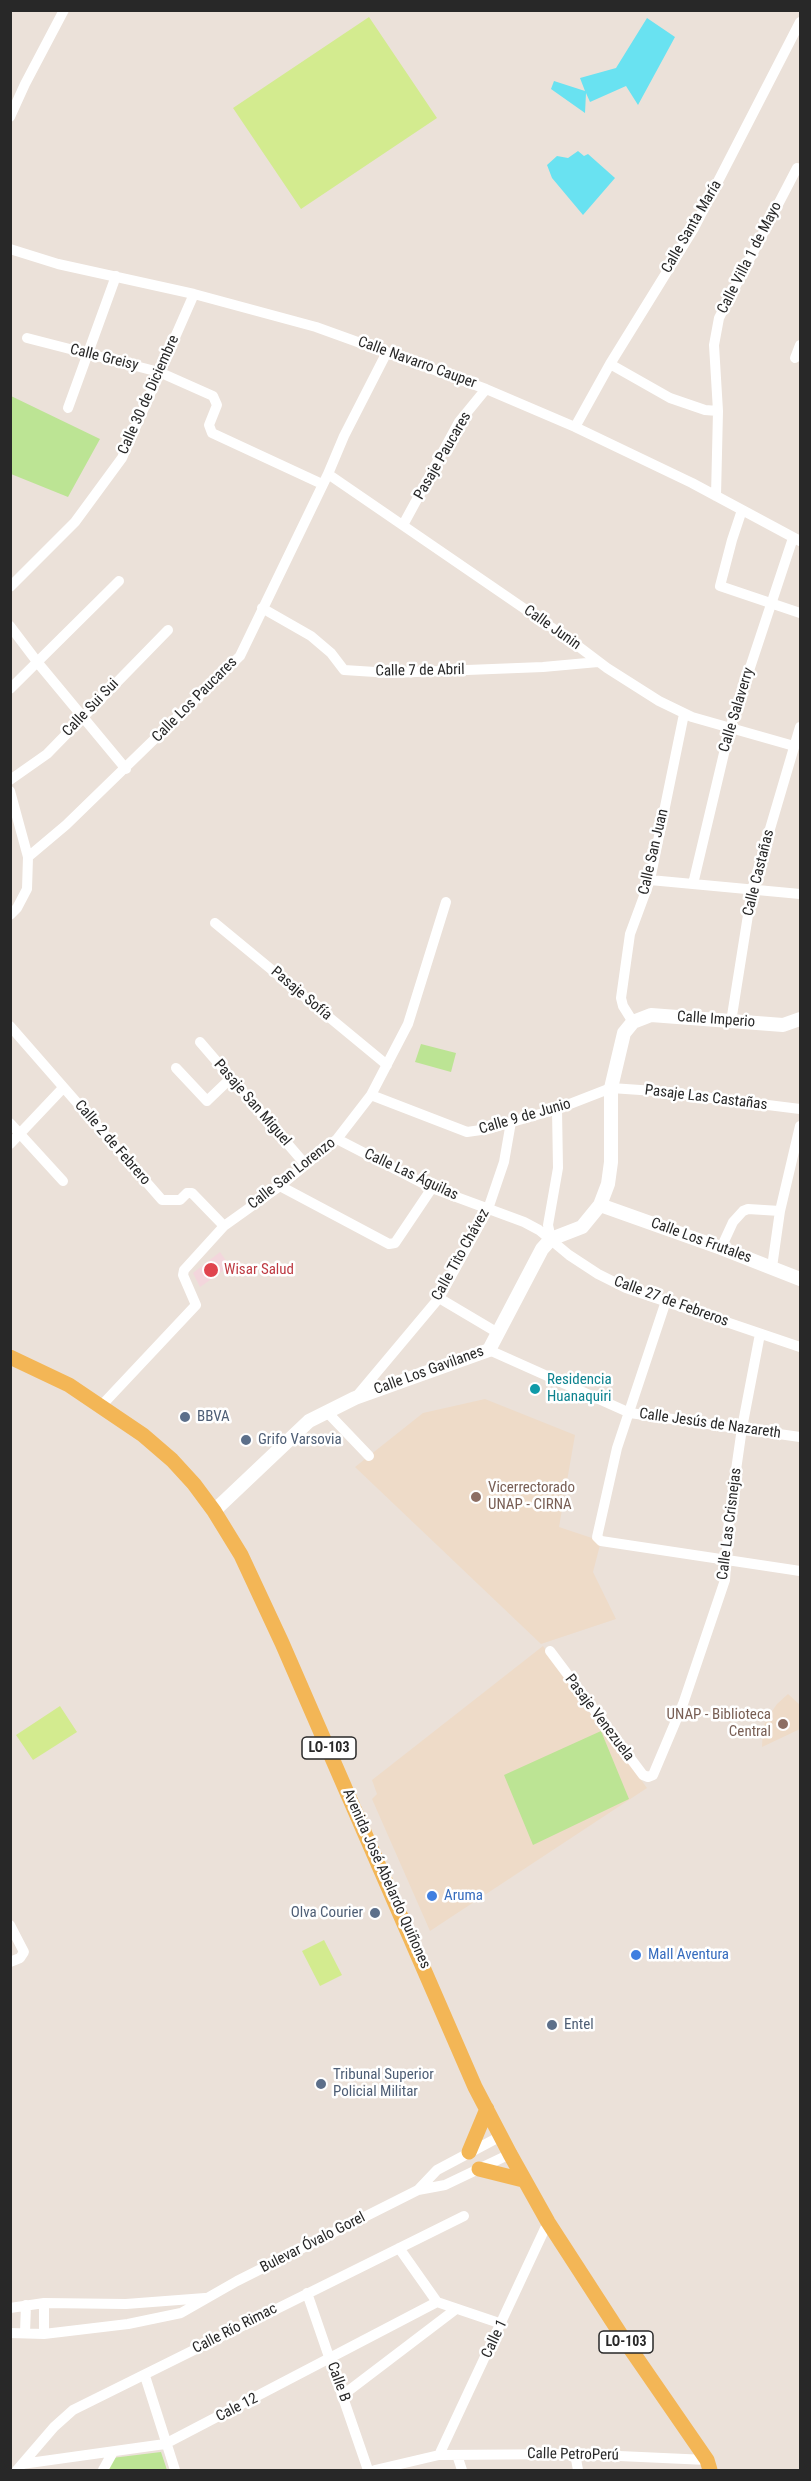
<!DOCTYPE html>
<meta charset="utf-8">
<style>
body{margin:0}
#map{position:relative;width:811px;height:2481px;overflow:hidden;background:#ebe1d9;font-family:"Roboto Condensed",sans-serif}
canvas{display:block}
.frame{position:absolute;inset:0;border:12px solid #282828;pointer-events:none}
</style>
<div id="map">
<canvas width="811" height="2481"></canvas>
<div class="frame"></div>
</div>
<script>
const g = document.querySelector('canvas').getContext('2d');
g.lineJoin = 'round';
function fillPath(path, color) {
  g.fillStyle = color;
  g.fill(path, 'evenodd');
}
function poly(rows) {
  const path = new Path2D();
  for (const r of rows) {
    path.moveTo(r[0], r[1]);
    for (let i = 2; i < r.length; i += 2) path.lineTo(r[i], r[i + 1]);
  }
  return path;
}
function stroke(path, color, width, dash) {
  g.strokeStyle = color;
  g.lineWidth = width;
  g.lineCap = dash ? 'butt' : 'round';
  g.setLineDash(dash || []);
  g.stroke(path);
}
function drawText(font, color, halo, rows, align = 'center') {
  g.font = font + ' "Roboto Condensed",sans-serif';
  g.lineWidth = 5;
  g.setLineDash([]);
  g.textBaseline = 'middle';
  g.strokeStyle = halo;
  g.fillStyle = color;
  for (const [text, x, y, turn = 0] of rows) {
    g.save();
    g.translate(x, y);
    g.rotate((+turn || 0) * Math.PI / 180);
    g.textAlign = isNaN(turn) ? turn : align;
    if (halo) g.strokeText(text, 0, 0);
    g.fillText(text, 0, 0);
    g.restore();
  }
}
const education = poly([
 [485,1399,575,1435,559,1527,601,1541,593,1572,616,1619,541,1644,355,1467,423,1413],
 [543,1646,647,1788,430,1931,372,1799,377,1794,372,1780],
 [788,1694,800,1705,800,1729,762,1747,763,1728,766,1720,777,1704]
]);
const medical = poly([
 [220,1252,230,1266,200,1287,193,1273]
]);
const green = poly([
 [11,396,100,439,68,497,11,474],
 [421,1044,456,1053,451,1072,415,1062],
 [601,1731,629,1799,533,1845,504,1775],
 [161,2452,167,2470,108,2470,112,2458]
]);
const pitch = poly([
 [369,17,437,118,301,209,233,108],
 [60,1706,77,1732,33,1760,16,1735],
 [324,1940,342,1975,320,1986,302,1951]
]);
const water = poly([
 [647,18,675,37,638,105,626,86,590,102,586,93,585,113,551,89,554,81,585,91,580,78,616,68],
 [578,151,584,156,588,154,615,178,583,215,552,178,547,165,557,156,568,158]
]);
const street = poly([
 [10,117,25,84,64,10],
 [10,249,58,264,194,294,316,327,413,362,486,389,575,427,692,483,800,541],
 [27,338,159,372,213,396,217,405,209,425,212,433,322,484],
 [795,358,800,345],
 [610,364,670,398,705,410,718,411],
 [68,408,116,276],
 [575,427,610,364,694,228,800,22],
 [328,474,570,640,607,668,659,701,692,717,794,746],
 [716,496,718,411,714,345,719,318,797,168],
 [742,510,732,540,720,586,800,613],
 [403,525,459,422,486,389],
 [10,587,75,522,122,458,194,294],
 [262,608,311,636,331,653,344,670,391,673,543,667,598,662],
 [10,626,38,663,126,769],
 [10,689,119,581],
 [10,780,47,754,168,630],
 [10,791,28,857,27,889,17,908,10,915],
 [28,857,66,825,240,656,328,474,344,436,387,352],
 [650,880,800,894],
 [693,884,730,728,793,538],
 [215,923,387,1065],
 [633,1022,623,1006,621,998,630,934,650,880,684,714],
 [731,1022,752,890,800,727],
 [10,1026,162,1200,180,1200,187,1193,192,1193,224,1226],
 [200,1042,305,1164],
 [176,1068,207,1101,231,1078],
 [371,1095,467,1132,488,1129,557,1109,611,1088,655,1091,800,1109],
 [10,1123,63,1181],
 [337,1139,432,1188,524,1222,539,1230,569,1255,598,1274,626,1288,800,1347],
 [10,1144,63,1088],
 [280,1186,389,1244,395,1243,432,1188],
 [551,1239,548,1225,558,1168,557,1109],
 [721,1248,733,1222,743,1211,748,1209,780,1211],
 [772,1267,780,1211,800,1126],
 [439,1298,498,1333],
 [666,1301,617,1448,597,1537,601,1541,800,1571],
 [489,1350,630,1413,800,1437],
 [356,1397,439,1298,488,1209,504,1162,511,1122],
 [102,1405,196,1305,183,1275,184,1270,224,1226,280,1186,337,1139,371,1095,408,1024,446,902],
 [326,1411,369,1456],
 [550,1651,643,1775,648,1777,653,1775,683,1704,725,1580,729,1519,742,1428,760,1334],
 [10,1925,24,1952,20,1958,10,1962],
 [418,2190,437,2170,501,2136],
 [399,2248,437,2302],
 [307,2293,368,2470],
 [437,2302,502,2324],
 [10,2308,44,2303,126,2304,205,2298],
 [10,2333,44,2334,128,2324,181,2313,237,2281,418,2190,445,2185,510,2154],
 [25,2333,26,2305],
 [44,2334,44,2303],
 [145,2376,175,2470],
 [343,2395,456,2309],
 [575,2454,578,2470],
 [439,2455,548,2222],
 [457,2455,462,2470],
 [22,2464,165,2444,437,2302],
 [17,2470,54,2427,73,2410,464,2216],
 [103,2470,113,2452],
 [375,2470,439,2455,575,2454,707,2460]
]);
const secondary = poly([
 [600,1205,721,1248,800,1279],
 [214,1511,309,1421,355,1398,489,1350,542,1249,551,1239,582,1227,600,1205,608,1184,611,1162,611,1088,624,1033,633,1022,651,1015,783,1025,800,1019]
]);
const primary = poly([
 [10,1357,69,1385,143,1435,172,1460,194,1484,214,1511,241,1555,282,1643,475,2087,510,2154,548,2222,625,2341,707,2460,710,2470],
 [469,2152,487,2109],
 [479,2169,523,2180]
]);
const markers = [
 [211,1270,8,"#e0444e"],
 [535,1389,6,"#0f9aa8"],
 [185,1417,6,"#5c6f8a"],
 [246,1440,6,"#5c6f8a"],
 [476,1497,6,"#8d6e63"],
 [783,1724,6,"#8d6e63"],
 [432,1896,6,"#3f7fe0"],
 [375,1913,6,"#5c6f8a"],
 [636,1955,6,"#3f7fe0"],
 [552,2025,6,"#5c6f8a"],
 [321,2084,6,"#5c6f8a"]
];
const shields = [
 [329,1748,54],
 [626,2342,54]
];
const shieldNames = [
 ["LO-103",329,1748],
 ["LO-103",626,2342]
];
const streetNames = [
 ["Calle Santa María",692,227,-60],
 ["Calle Villa 1 de Mayo",750,258,-63],
 ["Calle Greisy",104,358,14],
 ["Calle Navarro Cauper",417,363,20],
 ["Calle 30 de Diciembre",149,395,-66],
 ["Pasaje Paucares",443,456,-60],
 ["Calle Junin",552,628,35],
 ["Calle 7 de Abril",420,671,-1],
 ["Calle Los Paucares",195,700,-45],
 ["Calle Sui Sui",91,708,-46],
 ["Calle Salaverry",737,710,-73],
 ["Calle San Juan",654,852,-77],
 ["Calle Castañas",759,873,-76],
 ["Pasaje Sofía",301,994,40],
 ["Calle Imperio",716,1020,4],
 ["Pasaje Las Castañas",706,1098,7],
 ["Pasaje San Miguel",252,1103,49],
 ["Calle 9 de Junio",525,1117,-16],
 ["Calle 2 de Febrero",112,1143,49],
 ["Calle San Lorenzo",292,1174,-38],
 ["Calle Las Águilas",411,1175,25],
 ["Calle Los Frutales",701,1241,20],
 ["Calle Tito Chávez",461,1255,-61],
 ["Calle 27 de Febreros",671,1302,20],
 ["Calle Los Gavilanes",429,1371,-20],
 ["Calle Jesús de Nazareth",710,1424,8],
 ["Calle Las Crisnejas",730,1524,-83],
 ["Pasaje Venezuela",599,1718,53],
 ["Avenida José Abelardo Quiñones",386,1879,66],
 ["Bulevar Óvalo Gorel",313,2243,-27],
 ["Calle Río Rimac",235,2329,-27],
 ["Calle 1",495,2339,-65],
 ["Calle B",338,2382,70],
 ["Cale 12",237,2408,-27],
 ["Calle PetroPerú",573,2455,1]
];
const healthNames = [
 ["Wisar Salud",224,1270]
];
const cultureNames = [
 ["Residencia",547,1380],
 ["Huanaquiri",547,1397]
];
const serviceNames = [
 ["BBVA",197,1417],
 ["Grifo Varsovia",258,1440],
 ["Olva Courier",363,1913,"right"],
 ["Entel",564,2025],
 ["Tribunal Superior",333,2075],
 ["Policial Militar",333,2092]
];
const educationNames = [
 ["Vicerrectorado",488,1488],
 ["UNAP - CIRNA",488,1505],
 ["UNAP - Biblioteca",771,1715,"right"],
 ["Central",771,1732,"right"]
];
const shopNames = [
 ["Aruma",444,1896],
 ["Mall Aventura",648,1955]
];
fillPath(education, '#eedbc8');
fillPath(medical, '#f3d6dc');
fillPath(green, '#bce494');
fillPath(pitch, '#d3eb8f');
fillPath(water, '#69e2f1');
stroke(street, '#fff', 10);
stroke(secondary, '#fff', 14);
stroke(primary, '#f3b656', 15);
for (const [x, y, r, color] of markers) {
  const dot = new Path2D();
  dot.arc(x, y, r, 0, 2 * Math.PI);
  g.fillStyle = color;
  g.fill(dot);
  stroke(dot, '#fff', 2);
}
for (const [x, y, w] of shields) {
  const box = new Path2D();
  box.roundRect(x - w / 2, y - 11, w, 22, 4.5);
  g.fillStyle = '#fff';
  g.fill(box);
  stroke(box, '#282828', 1.5);
}
drawText('bold 14px', '#282828', null, shieldNames);
drawText('15px', '#282828', '#fff', streetNames);
drawText('15px', '#be3a42', '#fff', healthNames, 'left');
drawText('15px', '#0d838f', '#fff', cultureNames, 'left');
drawText('15px', '#4e5e75', '#fff', serviceNames, 'left');
drawText('15px', '#785e54', '#fff', educationNames, 'left');
drawText('15px', '#366cbe', '#fff', shopNames, 'left');
</script>
